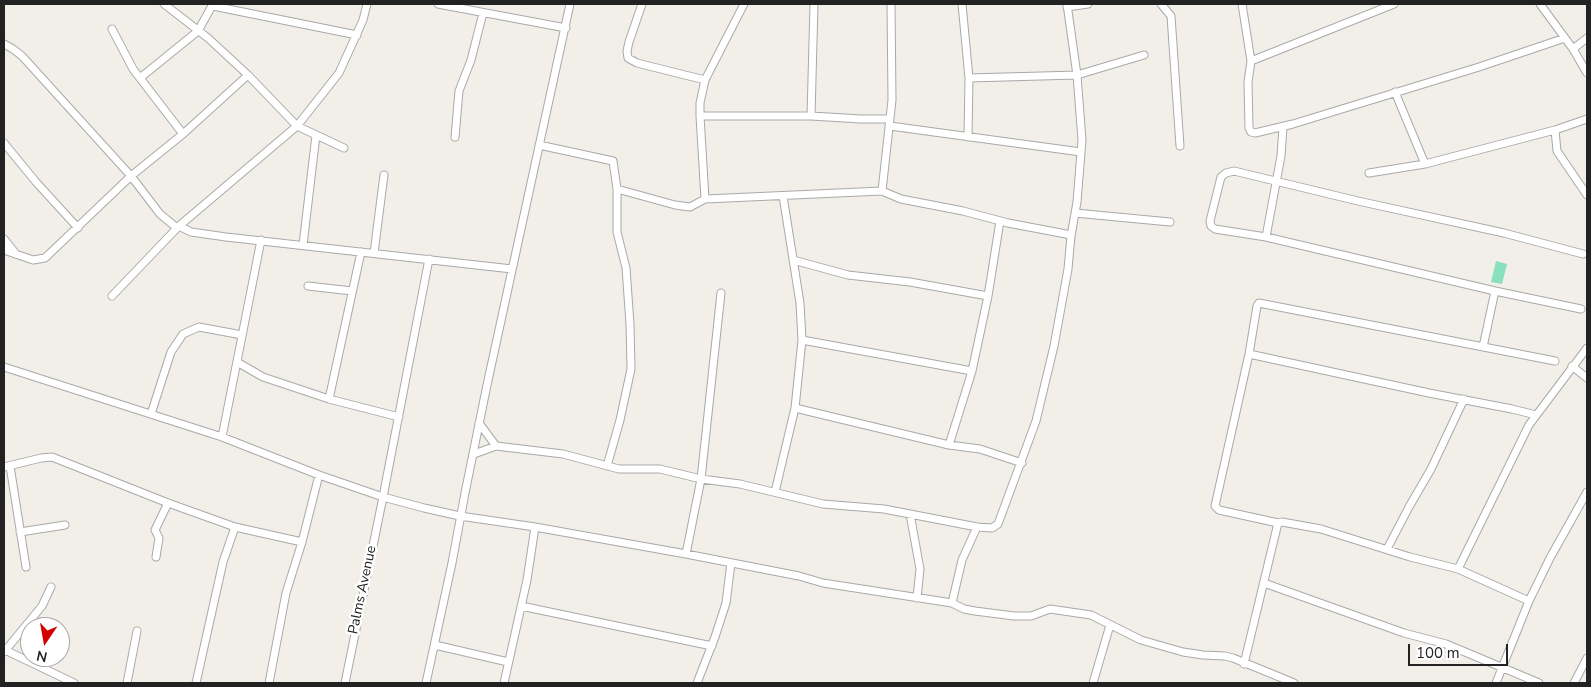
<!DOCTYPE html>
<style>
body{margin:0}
#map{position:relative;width:1591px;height:687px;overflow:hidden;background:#f2efe9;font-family:"Nunito Sans",sans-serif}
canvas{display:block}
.frame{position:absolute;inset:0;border:5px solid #222;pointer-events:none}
.north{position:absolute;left:20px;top:617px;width:50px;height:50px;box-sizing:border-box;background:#fff;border:1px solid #a7a7a7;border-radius:50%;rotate:192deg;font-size:14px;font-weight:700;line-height:20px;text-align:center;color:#222}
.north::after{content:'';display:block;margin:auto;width:18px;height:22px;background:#d40000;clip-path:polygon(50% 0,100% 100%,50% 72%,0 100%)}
.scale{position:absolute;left:1408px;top:644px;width:100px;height:22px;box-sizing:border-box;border:2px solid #222;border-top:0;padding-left:6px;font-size:15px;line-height:18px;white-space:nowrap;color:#222;-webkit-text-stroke:4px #fff;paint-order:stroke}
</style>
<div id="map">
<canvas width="1591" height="687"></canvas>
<div class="frame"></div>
<div class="north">N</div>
<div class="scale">100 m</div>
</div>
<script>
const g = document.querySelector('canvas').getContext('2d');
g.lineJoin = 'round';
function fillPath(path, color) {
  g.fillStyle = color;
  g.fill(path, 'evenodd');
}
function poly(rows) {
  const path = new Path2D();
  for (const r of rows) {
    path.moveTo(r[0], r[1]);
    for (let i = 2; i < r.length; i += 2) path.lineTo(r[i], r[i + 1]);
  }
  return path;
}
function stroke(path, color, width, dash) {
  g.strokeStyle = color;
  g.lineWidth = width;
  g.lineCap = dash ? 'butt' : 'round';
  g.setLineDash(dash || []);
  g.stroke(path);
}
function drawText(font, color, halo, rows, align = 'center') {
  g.font = font + ' "Nunito Sans",sans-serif';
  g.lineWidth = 5;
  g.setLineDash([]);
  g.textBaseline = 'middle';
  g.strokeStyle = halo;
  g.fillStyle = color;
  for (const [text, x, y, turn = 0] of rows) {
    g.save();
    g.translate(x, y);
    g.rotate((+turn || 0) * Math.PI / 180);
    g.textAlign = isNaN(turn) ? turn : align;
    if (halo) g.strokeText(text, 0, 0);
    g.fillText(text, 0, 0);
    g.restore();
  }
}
const pitch = poly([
 [1496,261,1507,264,1502,284,1491,282]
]);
const street = poly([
 [164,4,208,38,248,75,297,126,344,148],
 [438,4,566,28],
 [642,4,629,42,627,51,628,58,637,63,705,80],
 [962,4,969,78,968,137],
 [1161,4,1171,16,1180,146],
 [1242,4,1251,61,1248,82,1249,128,1251,132,1255,133,1293,124,1479,67,1565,38],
 [1540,4,1573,49,1587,73],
 [213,6,357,35],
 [1067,7,1088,4],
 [112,29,133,69,183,134],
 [4,44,13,49,22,56,131,176,160,214,177,228,179,226,191,232,226,237,512,269],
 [1573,49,1587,38],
 [1251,61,1394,4],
 [140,78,198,31,213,4],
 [969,78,1077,75,1144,55],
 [1395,92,1425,164],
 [700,116,811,116,861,119,890,119],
 [811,116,814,4],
 [890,126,1081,152],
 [1555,130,1557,151,1587,195],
 [455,137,459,91,471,60,483,13],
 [4,143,36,182,78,228],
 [539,145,613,161,617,189,617,232,626,268,630,324,631,369,620,420,607,466],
 [1369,173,1425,164,1555,130,1587,119],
 [617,189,675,205,690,207,705,199,882,191,901,199,963,211,1008,223,1066,234,1071,236],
 [882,191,892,100,891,4],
 [705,199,700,116,700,103,705,80,744,4],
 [1075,213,1170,222],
 [1266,237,1281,156,1283,127],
 [4,239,16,254],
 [303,245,316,135],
 [4,250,33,260,45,258,131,176,183,134,248,75],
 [374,253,384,175],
 [793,260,848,275,910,282,988,296],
 [308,286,352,291],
 [112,296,179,226,297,126,339,73,363,20,367,4],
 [1581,309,1495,291,1266,237,1215,229,1211,226,1210,221,1221,177,1226,173,1234,171,1358,201,1504,233,1583,254],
 [802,340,972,371],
 [1483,347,1495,291],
 [1249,354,1429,393,1512,409,1536,415],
 [237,362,263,377,329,399,399,417],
 [1572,366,1587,378],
 [4,367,222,437,319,475,383,497,424,508,460,516,535,527,686,554,799,576,823,583,952,603,964,609,975,611,1014,616,1031,616,1050,609,1091,615,1141,640,1183,652,1203,655,1225,656,1233,658,1294,683],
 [329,399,361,252],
 [795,408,949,445,980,449,1022,463],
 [151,414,171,352,183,334,199,327,242,335],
 [479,423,496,446],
 [222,437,261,240],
 [949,445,972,371,988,296,1000,221],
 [474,454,496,446,563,454,619,469,660,469,701,479,721,293],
 [10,466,26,567],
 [4,467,41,458,52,457,168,503,235,527,302,542],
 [775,492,795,408,802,340,800,303,783,196],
 [910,514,920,569,917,598],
 [1278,523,1219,510,1215,506,1249,354,1257,306,1259,303,1555,361],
 [20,532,65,525],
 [1387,549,1409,507,1431,469,1464,399],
 [686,554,701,479,740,484,823,504,884,509,977,527,992,528,998,524,1036,421,1054,346,1068,269,1071,236,1077,202,1082,140,1077,75,1067,4],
 [156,557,159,538,155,530,168,503],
 [1458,569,1529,425,1587,348],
 [1264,583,1404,633,1446,644,1539,683],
 [952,603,962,560,977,527],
 [521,606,712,646],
 [435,645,508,662],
 [5,650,74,683],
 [4,652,42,606,51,587],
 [1244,664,1278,523,1282,522,1321,529,1410,557,1458,569,1529,601],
 [127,683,137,631],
 [196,683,223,562,235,527],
 [269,683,286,593,302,542,319,475],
 [345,683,383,497,429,259],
 [426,683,452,563,465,493,487,385,570,4],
 [504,683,527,580,535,527],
 [697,683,715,637,726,603,731,563],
 [1093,683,1110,625],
 [1496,683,1529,601,1550,558,1587,492],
 [1574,683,1587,658]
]);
const streetNames = [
 ["Palms Avenue",363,590,-78]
];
fillPath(pitch, '#88e0be');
stroke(street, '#a9a9a9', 9);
stroke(street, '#fff', 7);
drawText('14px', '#222', '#fff', streetNames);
</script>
